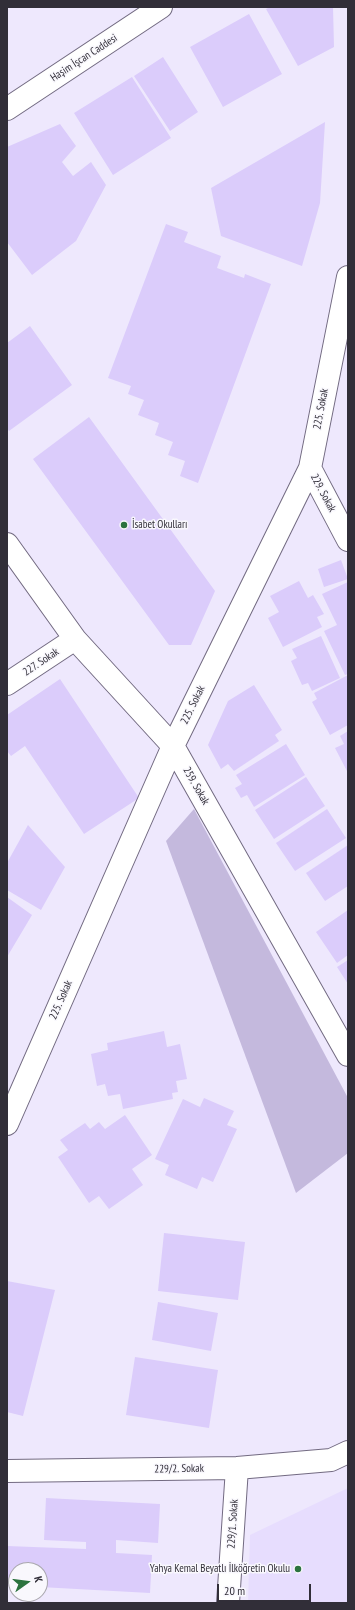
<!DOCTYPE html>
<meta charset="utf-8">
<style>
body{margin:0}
#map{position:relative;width:355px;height:1610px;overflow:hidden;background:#eee8fd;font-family:"PT Sans Narrow",sans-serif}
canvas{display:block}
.frame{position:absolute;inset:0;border:8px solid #312e38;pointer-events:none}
.north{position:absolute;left:8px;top:1562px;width:40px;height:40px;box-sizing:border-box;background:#f9f8fd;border:1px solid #a9a7ae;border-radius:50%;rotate:76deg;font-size:11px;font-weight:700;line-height:16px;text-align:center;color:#312e38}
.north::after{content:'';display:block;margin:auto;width:14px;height:18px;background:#2c733f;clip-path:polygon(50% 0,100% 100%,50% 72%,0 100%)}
.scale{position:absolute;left:217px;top:1584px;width:94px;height:18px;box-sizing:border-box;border:2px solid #312e38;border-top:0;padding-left:5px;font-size:12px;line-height:14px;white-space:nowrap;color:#312e38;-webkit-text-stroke:3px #f9f8fd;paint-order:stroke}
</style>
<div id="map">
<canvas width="355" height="1610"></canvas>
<div class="frame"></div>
<div class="north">K</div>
<div class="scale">20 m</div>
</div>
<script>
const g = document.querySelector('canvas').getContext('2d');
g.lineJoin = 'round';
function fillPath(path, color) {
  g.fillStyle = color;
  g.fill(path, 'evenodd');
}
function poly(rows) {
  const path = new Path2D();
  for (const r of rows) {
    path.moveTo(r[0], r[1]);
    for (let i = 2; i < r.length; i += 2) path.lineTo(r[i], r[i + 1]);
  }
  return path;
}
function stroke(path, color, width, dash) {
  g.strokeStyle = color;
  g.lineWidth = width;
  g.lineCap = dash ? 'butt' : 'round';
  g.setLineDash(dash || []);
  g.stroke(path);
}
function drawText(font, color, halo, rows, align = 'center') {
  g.font = font + ' "PT Sans Narrow",sans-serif';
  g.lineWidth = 3;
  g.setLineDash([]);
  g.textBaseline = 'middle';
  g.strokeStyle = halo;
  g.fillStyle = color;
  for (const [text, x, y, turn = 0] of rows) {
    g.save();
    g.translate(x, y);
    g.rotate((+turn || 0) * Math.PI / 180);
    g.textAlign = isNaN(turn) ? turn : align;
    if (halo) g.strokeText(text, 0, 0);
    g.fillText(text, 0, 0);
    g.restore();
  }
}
const built = poly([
 [348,1488,348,1603,248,1603,250,1535]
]);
const green = poly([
 [194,809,348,1098,348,1153,296,1193,166,841]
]);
const building = poly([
 [270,7,333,7,334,47,298,66,266,9],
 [249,14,282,74,223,107,190,47],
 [163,57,198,112,170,131,134,76],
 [132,77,171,138,113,175,74,113],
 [325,122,320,203,302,266,221,236,211,188],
 [60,124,76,146,62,162,73,176,91,162,106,185,76,241,32,275,7,242,7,147],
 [166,224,188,232,184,242,221,256,217,268,244,278,245,274,271,284,198,483,180,476,185,461,168,455,173,442,155,435,159,423,138,415,144,400,128,394,131,386,108,378],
 [30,326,72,385,9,431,7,428,7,343],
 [89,417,215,591,191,645,169,645,33,459],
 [341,560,348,579,324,587,318,569],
 [299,581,308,598,313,595,324,614,317,617,322,627,283,647,268,618,279,612,270,596],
 [348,582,348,674,345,675,324,631,337,625,322,594],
 [321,636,340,678,312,691,308,683,302,685,291,661,297,658,292,649],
 [348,675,348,725,330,735,312,702,317,699,314,693],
 [60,679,139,798,84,834,25,746,11,756,7,751,7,715],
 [254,685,282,730,275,735,279,741,234,771,228,764,221,769,208,745,228,701],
 [348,731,348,773,335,748,344,744,340,736],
 [286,744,305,775,254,807,247,795,241,798,235,788,242,784,236,775],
 [306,777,325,806,274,839,255,810],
 [327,809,346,838,295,871,276,843],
 [28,825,65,867,41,910,7,890,7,863],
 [348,845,348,886,325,901,306,873],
 [7,897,32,915,7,957],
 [348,910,348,955,337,963,316,932],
 [348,960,348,984,337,967],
 [164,1031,167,1047,180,1044,187,1079,176,1081,178,1092,172,1093,173,1099,123,1109,120,1094,108,1096,105,1084,97,1086,91,1054,108,1050,107,1043],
 [204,1098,234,1111,227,1125,237,1129,213,1182,202,1177,197,1189,165,1175,169,1165,155,1159,183,1099,200,1107],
 [125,1115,152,1155,132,1169,143,1185,109,1209,99,1196,89,1203,58,1157,68,1150,60,1140,85,1123,90,1129,99,1122,105,1129],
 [164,1233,245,1242,238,1300,158,1291],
 [7,1281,55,1290,23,1416,7,1412],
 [158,1302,218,1313,211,1351,152,1340],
 [135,1357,218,1370,209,1428,126,1415],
 [46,1498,160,1504,158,1543,116,1540,116,1553,152,1555,150,1593,40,1587,40,1570,16,1570,16,1586,7,1586,7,1546,86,1549,86,1542,44,1540]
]);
const street = poly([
 [7,109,161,7],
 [310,468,348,540],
 [7,544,75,639,173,746,348,1055],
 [7,684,75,639],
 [7,1124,173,746,310,468,348,277],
 [7,1471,237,1468,331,1460,348,1452],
 [228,1603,237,1468]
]);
const markers = [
 [124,525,4,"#2c733f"],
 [298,1569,4,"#2c733f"]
];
const streetNames = [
 ["Haşim İşcan Caddesi",84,58,-33],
 ["225. Sokak",321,409,-79],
 ["229. Sokak",323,493,62],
 ["227. Sokak",41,662,-34],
 ["225. Sokak",193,705,-64],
 ["259. Sokak",196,786,60],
 ["225. Sokak",61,1000,-66],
 ["229/2. Sokak",179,1469,-1],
 ["229/1. Sokak",233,1524,-86]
];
const poiNames = [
 ["İsabet Okulları",132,525],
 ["Yahya Kemal Beyatlı İlköğretin Okulu",290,1569,"right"]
];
fillPath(built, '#e7ddfe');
fillPath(green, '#c4b9dd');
fillPath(building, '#dbccfb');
stroke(street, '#726a81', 24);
stroke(street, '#fff', 22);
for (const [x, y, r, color] of markers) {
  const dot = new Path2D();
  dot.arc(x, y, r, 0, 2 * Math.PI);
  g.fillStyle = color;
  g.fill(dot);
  stroke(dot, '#f9f8fd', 1.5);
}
drawText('11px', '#312e38', '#f9f8fd', streetNames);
drawText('11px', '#312e38', '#f9f8fd', poiNames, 'left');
</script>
